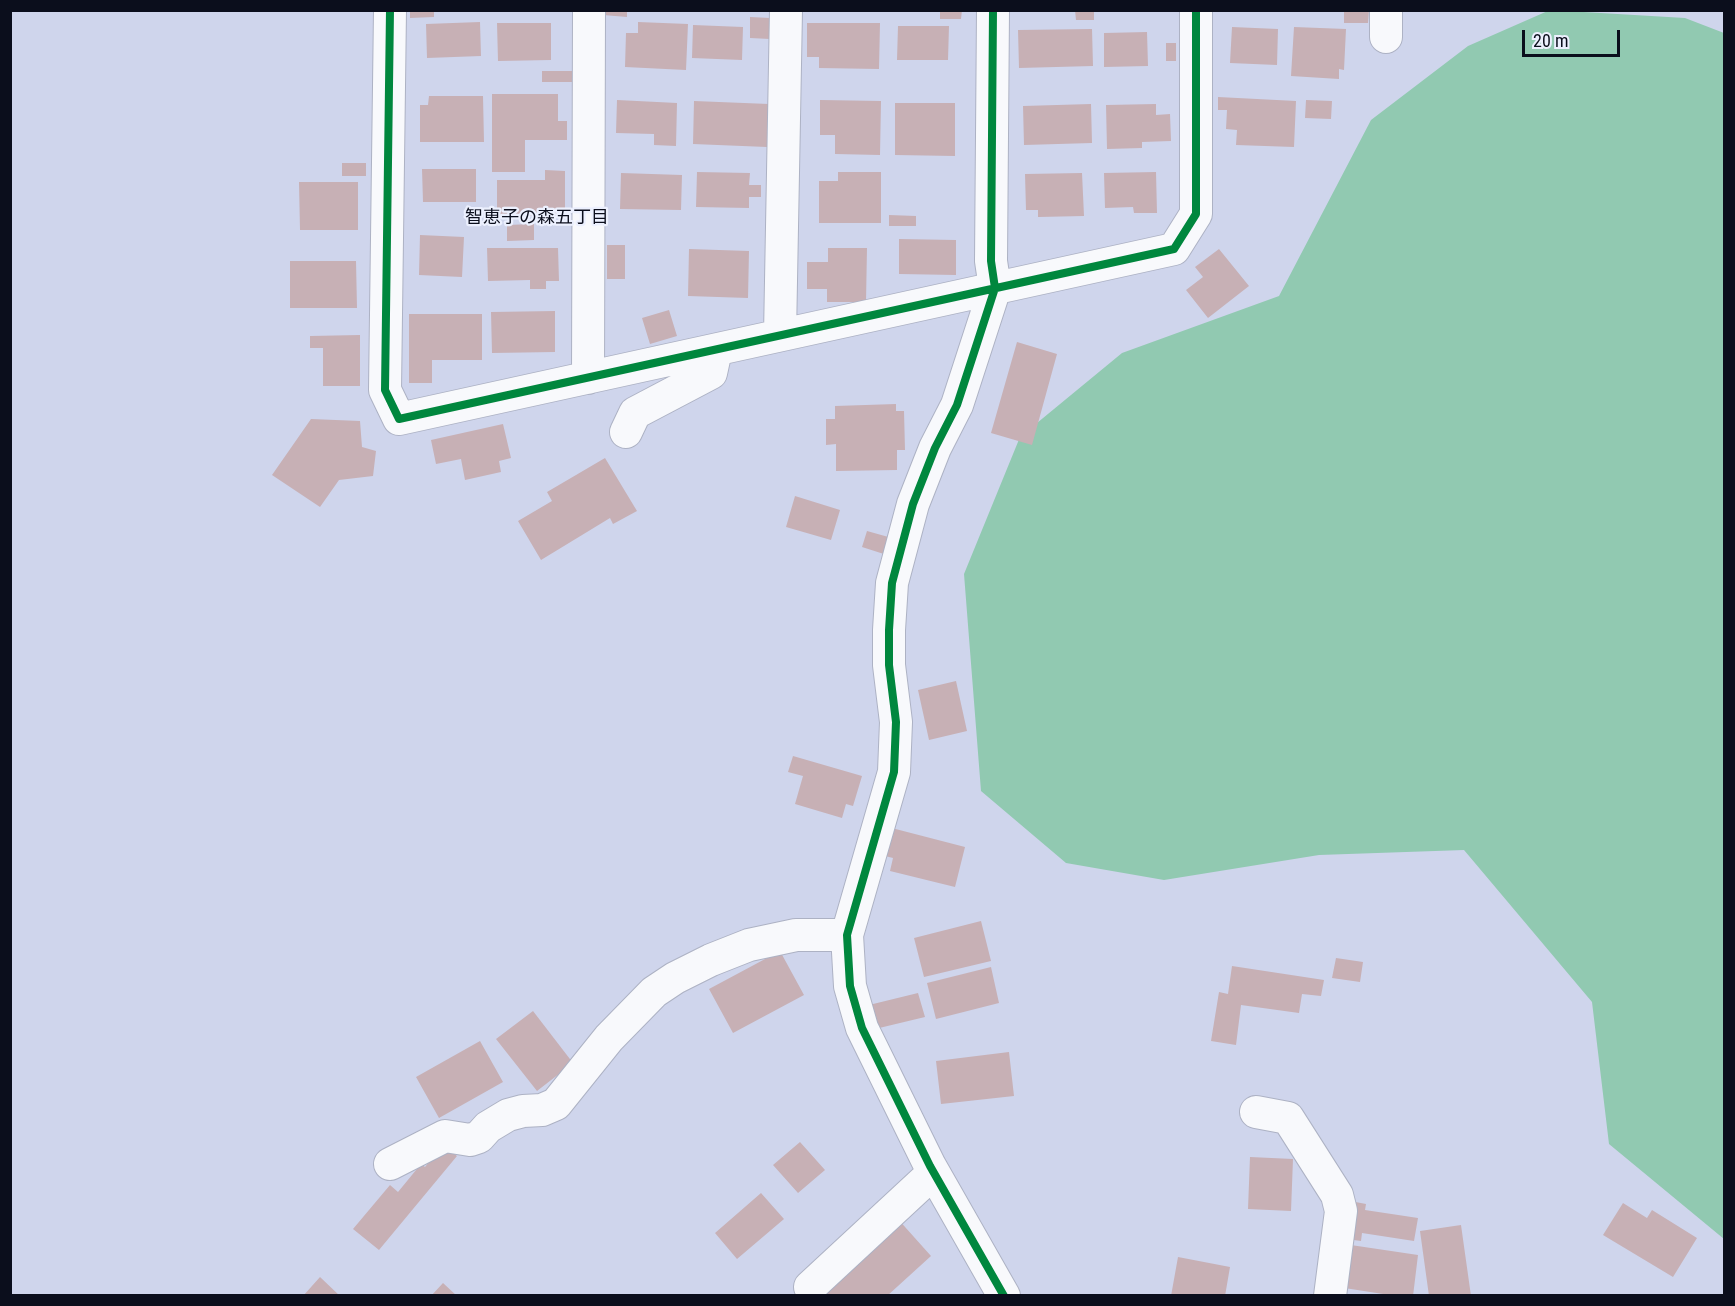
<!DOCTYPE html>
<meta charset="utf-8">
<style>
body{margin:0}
#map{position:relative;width:1735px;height:1306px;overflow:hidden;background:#cfd5ec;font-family:"Roboto Condensed",sans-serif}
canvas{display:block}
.frame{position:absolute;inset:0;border:12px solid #0b0e1c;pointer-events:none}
.scale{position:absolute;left:1522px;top:30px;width:98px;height:27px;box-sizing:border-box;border:3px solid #0b0e1c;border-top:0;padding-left:8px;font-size:18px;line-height:21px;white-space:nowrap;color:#0b0e1c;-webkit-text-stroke:4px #ecf0fe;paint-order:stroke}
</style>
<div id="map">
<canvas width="1735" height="1306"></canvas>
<div class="frame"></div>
<div class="scale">20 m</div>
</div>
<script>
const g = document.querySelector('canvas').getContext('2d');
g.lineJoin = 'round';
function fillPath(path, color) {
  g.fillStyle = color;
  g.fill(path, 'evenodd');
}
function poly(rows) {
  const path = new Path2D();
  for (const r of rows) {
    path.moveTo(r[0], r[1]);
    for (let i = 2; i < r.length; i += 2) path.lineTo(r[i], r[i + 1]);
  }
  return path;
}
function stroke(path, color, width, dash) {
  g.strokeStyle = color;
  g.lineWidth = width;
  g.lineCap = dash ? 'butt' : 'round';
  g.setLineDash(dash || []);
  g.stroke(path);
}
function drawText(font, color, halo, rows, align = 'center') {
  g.font = font + ' "Roboto Condensed","Noto Sans JP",sans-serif';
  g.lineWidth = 4.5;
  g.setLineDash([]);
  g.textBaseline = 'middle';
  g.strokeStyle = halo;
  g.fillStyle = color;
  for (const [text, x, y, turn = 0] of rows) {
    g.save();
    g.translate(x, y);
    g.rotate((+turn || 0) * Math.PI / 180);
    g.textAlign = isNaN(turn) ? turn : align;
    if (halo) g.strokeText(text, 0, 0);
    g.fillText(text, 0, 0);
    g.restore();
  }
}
const green = poly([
 [1550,10,1685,18,1724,33,1724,1239,1609,1144,1592,1002,1464,850,1319,855,1164,880,1066,863,981,791,964,574,1020,437,1122,353,1279,296,1371,120,1468,46]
]);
const building = poly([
 [410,10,434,10,434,17,410,18],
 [603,10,627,10,627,17,603,15],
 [940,10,962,10,961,19,940,19],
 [1075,10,1094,10,1094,20,1076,20],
 [1344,10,1369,10,1368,23,1344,23],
 [750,17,770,18,770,39,750,38],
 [480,22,481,56,427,58,426,24],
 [638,22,688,24,686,70,625,67,626,33,638,33],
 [497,23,551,23,551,60,498,61],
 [807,23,880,23,879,69,819,68,819,57,807,57],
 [693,25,743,27,742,60,692,58],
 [898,26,949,26,948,60,897,60],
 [1232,27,1278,29,1277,65,1230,63],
 [1294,27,1346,29,1344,70,1339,69,1339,79,1291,76],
 [1092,29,1093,66,1019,68,1018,30],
 [1147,32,1148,66,1104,67,1104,33],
 [1166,43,1176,43,1176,61,1166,61],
 [542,71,572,71,572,82,542,82],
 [492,94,558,94,558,121,567,121,567,140,525,140,525,172,492,172],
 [429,96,483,96,484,142,420,142,420,105,428,105],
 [1218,97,1296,101,1294,147,1236,145,1237,130,1226,129,1227,110,1218,110],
 [617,100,677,103,676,146,654,145,654,134,616,133],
 [820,100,881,101,880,155,835,154,835,135,820,135],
 [1306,100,1332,101,1331,119,1305,118],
 [694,101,769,104,767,147,693,144],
 [895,103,955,103,955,156,895,155],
 [1091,104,1092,143,1024,145,1023,106],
 [1156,104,1156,115,1170,114,1171,141,1142,142,1142,148,1107,149,1106,105],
 [342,163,366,163,366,176,342,176],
 [422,169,476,169,476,202,423,202],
 [545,170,565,171,565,216,497,216,497,180,545,180],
 [697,172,750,173,749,185,761,185,761,197,749,197,749,208,696,207],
 [838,172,881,172,881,223,819,223,819,181,838,181],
 [1156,172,1157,213,1134,213,1133,207,1105,208,1104,173],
 [621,173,682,175,681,210,620,209],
 [1082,173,1084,216,1038,217,1038,210,1026,210,1025,174],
 [299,182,358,182,358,230,300,230],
 [889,215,916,216,916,226,889,226],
 [534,224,534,240,507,241,507,225],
 [420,235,464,237,462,277,419,275],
 [899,239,956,240,956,275,899,274],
 [607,245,625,245,625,279,607,279],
 [487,248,558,248,559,281,546,281,546,289,530,289,530,280,488,281],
 [828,248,867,248,866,302,827,302,827,289,807,289,807,262,828,262],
 [689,249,749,251,748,298,688,296],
 [1219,249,1249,286,1208,318,1186,290,1203,277,1195,267],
 [290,261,356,261,357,308,290,308],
 [669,310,677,336,650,344,642,318],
 [555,311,555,352,492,353,491,312],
 [409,314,482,314,482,360,432,360,432,383,409,383],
 [360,335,360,386,323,386,323,348,310,348,310,336],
 [1017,342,1057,354,1032,445,991,433],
 [896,404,896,411,904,411,905,450,897,450,897,470,836,471,836,444,826,445,826,419,835,419,835,406],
 [311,419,360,421,362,447,376,451,373,476,339,480,320,507,272,475],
 [503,424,511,458,499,461,501,472,465,480,461,459,436,464,431,440],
 [605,458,637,511,613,524,610,518,541,560,518,521,552,501,547,492],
 [795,496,840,510,831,540,786,527],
 [867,531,892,538,887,555,862,547],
 [956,681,967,731,929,740,918,690],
 [793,756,862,776,853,806,846,804,842,818,795,804,803,776,788,772],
 [884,826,965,847,955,887,890,871,893,858,877,854],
 [981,921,991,961,924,977,914,938],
 [780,951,804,995,733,1033,709,989],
 [1336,958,1363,962,1360,982,1332,978],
 [1232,966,1324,980,1321,996,1302,994,1299,1013,1241,1005,1236,1045,1211,1041,1219,992,1228,994],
 [991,967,999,1003,936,1019,927,983],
 [918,993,925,1017,875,1029,869,1005],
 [533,1011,573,1063,537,1091,496,1039],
 [480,1041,503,1082,439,1118,416,1077],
 [1009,1052,1014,1096,941,1104,936,1061],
 [800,1142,825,1170,798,1193,773,1165],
 [443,1145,457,1156,379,1250,353,1229,390,1185,398,1192,421,1164,425,1167],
 [1250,1157,1293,1159,1291,1211,1248,1209],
 [761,1193,784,1219,737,1259,715,1233],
 [1345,1200,1366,1204,1365,1210,1418,1218,1414,1241,1362,1233,1361,1241,1339,1238],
 [1623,1203,1647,1218,1652,1210,1697,1238,1673,1277,1603,1235],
 [897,1218,931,1256,887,1296,808,1296],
 [1461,1225,1471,1296,1429,1296,1420,1231],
 [1344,1244,1418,1255,1413,1296,1396,1296,1338,1287],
 [1178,1257,1230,1267,1225,1296,1171,1296],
 [320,1277,340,1296,303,1296],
 [443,1283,457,1296,431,1296]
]);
const street = poly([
 [390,10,385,390,399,419,1174,249,1196,214,1196,10],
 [993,10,991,261,995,288,957,405,935,448,913,504,892,583,889,630,889,665,896,722,894,772,847,935,850,986,862,1028,930,1166,1004,1296],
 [1386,37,1386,10],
 [780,335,786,10],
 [588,378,589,10],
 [626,432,635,413,711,373,716,350],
 [1256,1112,1288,1118,1337,1195,1341,1211,1330,1296],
 [390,1164,445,1136,470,1140,479,1137,488,1127,508,1115,523,1111,542,1110,556,1104,609,1038,654,992,675,978,711,960,749,945,796,935,847,935],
 [810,1287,933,1173]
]);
const cycleway = poly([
 [390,10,385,390,399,419,1174,249,1196,214,1196,10],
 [993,10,991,261,995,288,957,405,935,448,913,504,892,583,889,630,889,665,896,722,894,772,847,935,850,986,862,1028,930,1166,1004,1296]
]);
const neighbourhoodNames = [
 ["智恵子の森五丁目",537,218]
];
fillPath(green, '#91c9b1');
fillPath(building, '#c7b0b5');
stroke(street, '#adb2c4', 34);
stroke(street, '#f8f9fc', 32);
stroke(cycleway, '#00873e', 8);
drawText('18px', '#0b0e1c', '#ecf0fe', neighbourhoodNames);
</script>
